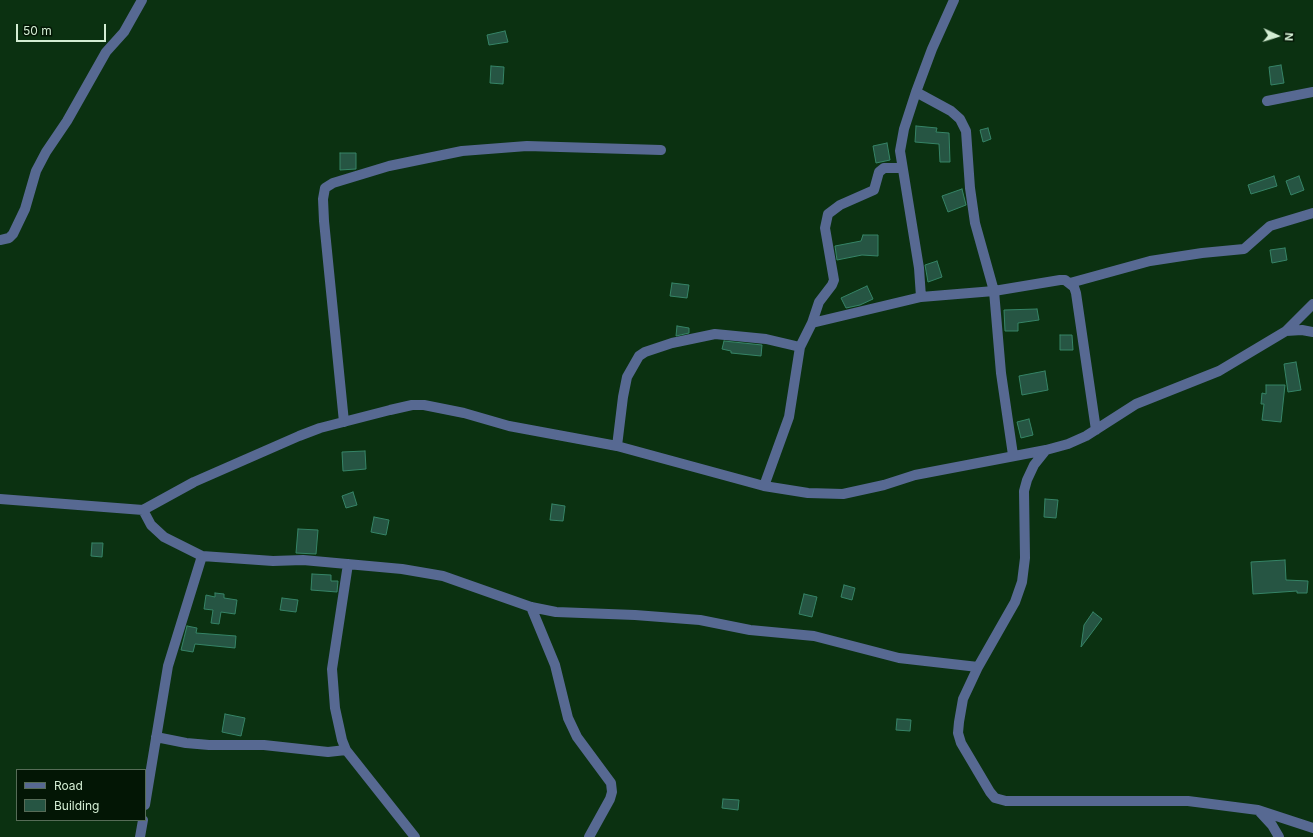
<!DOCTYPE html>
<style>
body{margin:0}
#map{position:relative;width:1313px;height:837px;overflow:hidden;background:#0b3111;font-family:Inter,sans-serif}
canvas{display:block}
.legend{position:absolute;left:16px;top:769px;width:130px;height:52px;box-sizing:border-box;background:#031605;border:1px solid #566c57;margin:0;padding:5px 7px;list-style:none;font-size:12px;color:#d3edd3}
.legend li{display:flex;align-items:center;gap:8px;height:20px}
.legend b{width:20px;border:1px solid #566c57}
.north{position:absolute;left:1257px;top:16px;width:40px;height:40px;-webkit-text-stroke:3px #031605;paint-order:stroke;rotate:94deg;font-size:11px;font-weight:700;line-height:16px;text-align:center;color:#d3edd3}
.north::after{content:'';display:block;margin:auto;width:14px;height:18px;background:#d3edd3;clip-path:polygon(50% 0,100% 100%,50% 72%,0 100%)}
.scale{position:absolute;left:16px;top:24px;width:90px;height:18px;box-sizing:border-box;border:2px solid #d3edd3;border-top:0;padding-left:5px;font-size:12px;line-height:14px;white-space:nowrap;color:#d3edd3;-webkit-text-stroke:3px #031605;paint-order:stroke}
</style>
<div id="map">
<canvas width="1313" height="837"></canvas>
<ul class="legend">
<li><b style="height:5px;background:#576992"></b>Road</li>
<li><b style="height:11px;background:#265543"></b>Building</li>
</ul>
<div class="north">N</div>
<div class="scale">50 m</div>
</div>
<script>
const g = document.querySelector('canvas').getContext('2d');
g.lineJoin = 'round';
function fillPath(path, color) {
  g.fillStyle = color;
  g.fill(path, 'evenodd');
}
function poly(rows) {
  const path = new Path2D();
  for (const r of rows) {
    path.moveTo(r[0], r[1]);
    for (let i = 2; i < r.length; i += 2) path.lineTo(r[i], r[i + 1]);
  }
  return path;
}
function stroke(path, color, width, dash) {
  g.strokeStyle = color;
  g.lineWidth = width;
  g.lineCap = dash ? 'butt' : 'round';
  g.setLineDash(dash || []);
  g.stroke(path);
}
const building = poly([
 [505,31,508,42,489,45,487,35,505,31],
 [1281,65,1284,83,1271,85,1269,67,1281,65],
 [491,66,504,67,503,84,490,83,491,66],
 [916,126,937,128,936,132,949,133,950,162,940,162,939,144,915,142,916,126],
 [988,128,991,139,983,142,980,130,988,128],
 [887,143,890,160,876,163,873,146,887,143],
 [340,153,356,153,356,169,340,170,340,153],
 [1274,176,1277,186,1251,194,1248,185,1274,176],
 [1299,176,1304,190,1291,195,1286,181,1299,176],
 [962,189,966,205,948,212,942,196,962,189],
 [863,235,878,235,878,256,862,255,837,260,835,246,861,241,863,235],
 [1285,248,1287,260,1272,263,1270,250,1285,248],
 [937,261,942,277,928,282,925,265,937,261],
 [672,283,689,285,687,298,670,296,672,283],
 [867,286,873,299,860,305,846,308,841,298,867,286],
 [1037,309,1039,320,1018,323,1018,331,1005,331,1004,310,1037,309],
 [677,326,689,328,689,333,676,336,677,326],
 [1060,335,1072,335,1073,350,1060,350,1060,335],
 [724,341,762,345,761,356,731,353,731,351,722,349,724,341],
 [1296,362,1301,390,1288,392,1284,364,1296,362],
 [1045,371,1048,390,1022,395,1019,376,1045,371],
 [1266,385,1285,385,1281,422,1262,420,1264,404,1261,404,1262,393,1266,394,1266,385],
 [1029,419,1033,435,1021,438,1017,422,1029,419],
 [365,451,366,469,343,471,342,452,365,451],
 [353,492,357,505,346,508,342,496,353,492],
 [1045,499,1058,500,1056,518,1044,517,1045,499],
 [552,504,565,506,563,521,550,520,552,504],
 [374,517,389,520,386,535,371,532,374,517],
 [298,529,318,530,316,554,296,553,298,529],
 [92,543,103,543,102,557,91,556,92,543],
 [1285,560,1286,580,1308,581,1307,593,1297,593,1297,591,1253,594,1251,562,1285,560],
 [312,574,331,575,331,581,338,581,337,592,311,590,312,574],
 [844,585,855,588,852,600,841,597,844,585],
 [215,593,224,594,224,598,237,600,235,614,221,612,219,624,211,623,213,610,204,609,206,595,215,597,215,593],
 [804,594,817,597,812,617,799,614,804,594],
 [282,598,298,600,296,612,280,610,282,598],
 [1093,612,1102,619,1081,647,1084,625,1093,612],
 [187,626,197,628,196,633,236,636,235,648,195,644,193,652,181,650,187,626],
 [225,714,245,718,241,736,222,732,225,714],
 [897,719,911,720,910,731,896,730,897,719],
 [723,799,739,800,738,810,722,808,723,799]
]);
const street = poly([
 [916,92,951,111,960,119,966,131,970,188,975,223,994,291,1001,373,1013,455],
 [1267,101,1313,92],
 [0,240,9,238,13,234,25,209,36,171,46,152,67,121,106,52,124,32,142,0],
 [1070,283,1150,261,1202,253,1244,249,1270,226,1313,213],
 [921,297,919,268,900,151,904,129,916,92,932,49,954,0],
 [812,323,921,297,994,291,1060,280,1065,280,1074,287,1076,293,1096,430],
 [1286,331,1313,304],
 [344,422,324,221,323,199,325,188,333,183,389,166,462,151,527,146,661,150],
 [617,446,623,397,627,377,639,356,645,352,672,343,715,334,766,339,800,347],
 [1046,450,1034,465,1027,480,1024,491,1025,558,1022,582,1015,602,978,667,963,699,959,722,958,733,961,743,990,792,995,798,1006,801,1188,801,1258,810,1313,828],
 [764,486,789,417,800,347,812,323,819,302,832,285,834,280,825,228,828,214,840,205,874,190,879,172,884,168,901,168],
 [0,499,143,510,194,482,299,436,320,428,390,410,412,405,424,405,464,413,509,426,617,446,764,486,808,493,843,494,884,485,915,475,1046,450,1068,444,1086,436,1136,404,1219,371,1286,331,1302,330,1313,332],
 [143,510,151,525,164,537,202,556,273,561,303,560,402,569,443,576,531,607,556,612,635,615,700,620,750,630,814,636,899,658,978,667],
 [348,564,332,669,335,708,342,740,346,750,415,837],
 [531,607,555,665,568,718,577,737,611,783,612,792,610,799,589,837],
 [156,737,186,743,209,745,264,745,328,752,346,750],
 [145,805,168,666,202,556],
 [1260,812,1272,825,1279,837],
 [140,837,143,820]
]);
fillPath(building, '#265543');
stroke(building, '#368467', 1);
stroke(street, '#576992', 10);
</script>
